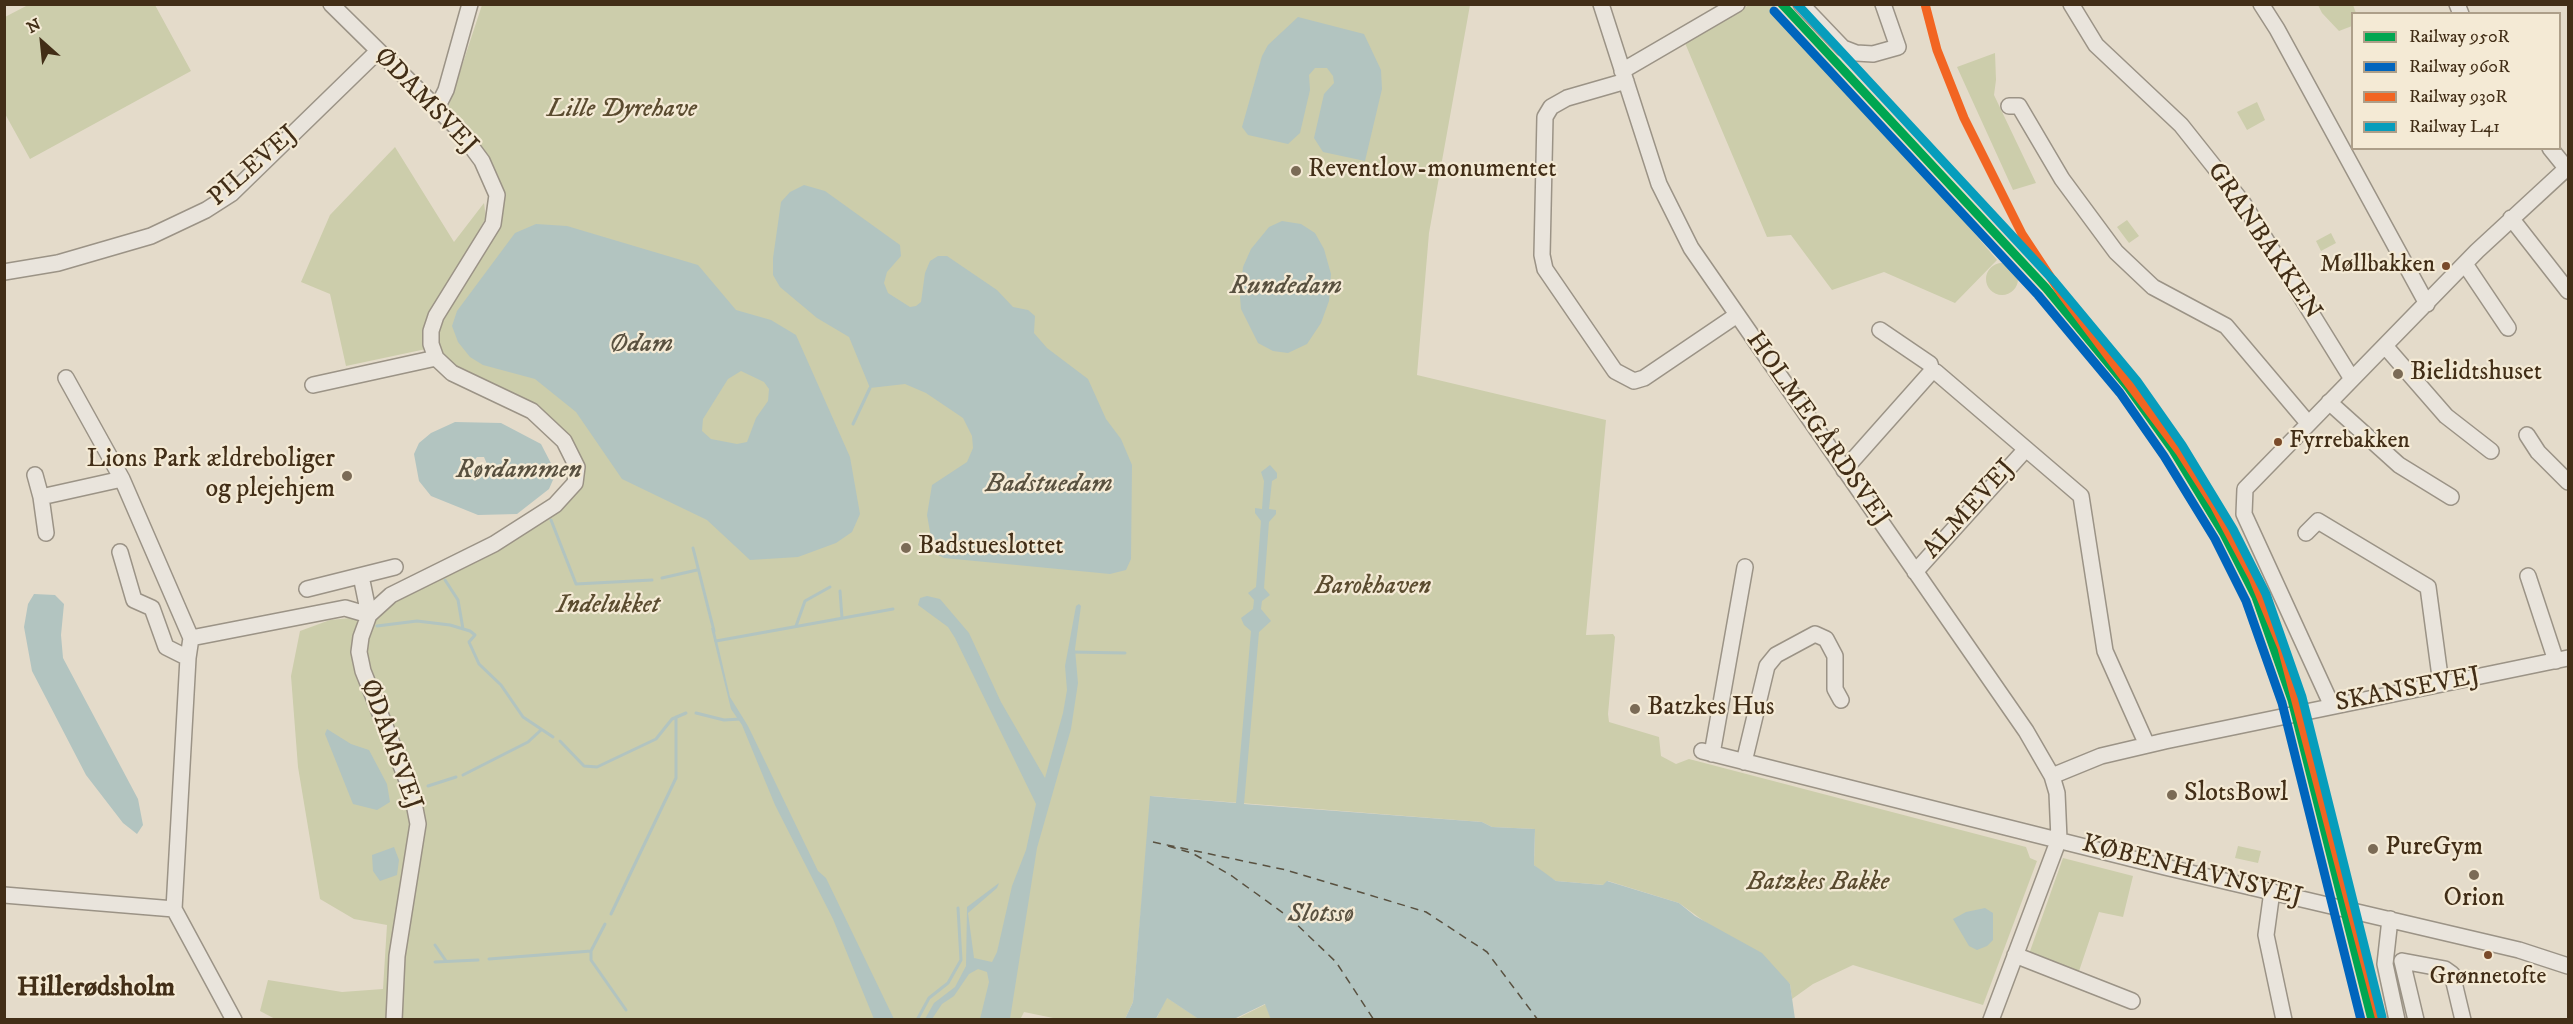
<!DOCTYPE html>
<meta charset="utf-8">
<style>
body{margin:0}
#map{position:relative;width:2573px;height:1024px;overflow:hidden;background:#e4dbca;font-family:"IM FELL DW Pica",serif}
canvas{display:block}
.frame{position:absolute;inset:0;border:6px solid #422e17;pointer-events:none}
.legend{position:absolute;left:2351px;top:12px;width:210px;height:138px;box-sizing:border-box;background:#f4ead5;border:2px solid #ad9f89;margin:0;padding:8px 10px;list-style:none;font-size:18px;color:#422e17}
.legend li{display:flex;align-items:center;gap:12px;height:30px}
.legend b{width:30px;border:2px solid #ad9f89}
.north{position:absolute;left:12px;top:12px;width:60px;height:60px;-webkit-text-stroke:4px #f4ead5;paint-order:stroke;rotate:333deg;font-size:16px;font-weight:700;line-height:24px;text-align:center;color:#422e17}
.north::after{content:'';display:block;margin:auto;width:21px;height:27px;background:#422e17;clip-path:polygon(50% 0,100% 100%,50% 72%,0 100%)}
</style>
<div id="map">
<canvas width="2573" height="1024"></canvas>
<div class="frame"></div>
<ul class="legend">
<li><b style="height:8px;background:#00a651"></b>Railway 950R</li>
<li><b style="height:8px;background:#0065bd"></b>Railway 960R</li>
<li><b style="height:8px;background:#f26522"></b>Railway 930R</li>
<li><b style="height:8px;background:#079dbc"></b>Railway L41</li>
</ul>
<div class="north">N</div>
</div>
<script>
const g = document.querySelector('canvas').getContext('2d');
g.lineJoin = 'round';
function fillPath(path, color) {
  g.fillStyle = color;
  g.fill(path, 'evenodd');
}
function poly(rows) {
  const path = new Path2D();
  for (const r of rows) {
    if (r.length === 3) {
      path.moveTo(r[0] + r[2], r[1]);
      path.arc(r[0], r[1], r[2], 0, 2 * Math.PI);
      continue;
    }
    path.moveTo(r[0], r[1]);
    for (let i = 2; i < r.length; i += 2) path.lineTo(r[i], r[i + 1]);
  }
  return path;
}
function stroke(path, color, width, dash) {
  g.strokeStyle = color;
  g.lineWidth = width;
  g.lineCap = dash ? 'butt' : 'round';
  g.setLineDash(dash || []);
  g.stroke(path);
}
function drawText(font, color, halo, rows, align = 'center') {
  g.font = font + ' "IM FELL DW Pica",serif';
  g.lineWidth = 4.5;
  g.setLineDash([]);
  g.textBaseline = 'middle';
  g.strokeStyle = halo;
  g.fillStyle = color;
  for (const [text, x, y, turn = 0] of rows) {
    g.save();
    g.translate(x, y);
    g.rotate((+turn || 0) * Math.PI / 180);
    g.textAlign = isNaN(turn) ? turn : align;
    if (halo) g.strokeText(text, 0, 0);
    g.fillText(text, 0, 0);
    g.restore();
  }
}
const green = poly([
 [28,5,155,5,191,71,30,159,4,112,5,17],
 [482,5,1470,5,1429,233,1417,375,1606,420,1586,635,1613,634,1615,637,1608,714,1609,722,1659,737,1661,756,1676,764,1689,759,2026,847,2030,858,2037,861,1983,1005,1853,965,1813,984,1792,999,1790,984,1679,903,1608,881,1604,885,1556,881,1544,874,1534,865,1535,829,1492,827,1482,822,1151,796,1133,1002,1125,1019,1058,1019,1024,1012,1020,1020,277,1020,260,1011,268,980,342,992,383,989,387,925,354,919,320,899,298,767,291,676,300,631,330,620,369,616,503,539,561,492,570,471,565,437,555,422,454,366,442,355,437,340,438,327,502,199,498,175,485,153,447,111],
 [1749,5,1772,5,1832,66,1997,260,1955,303,1884,272,1832,290,1791,235,1767,237,1685,43],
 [2318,5,2353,5,2356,13,2352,14,2352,26,2339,31,2322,13],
 [1995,53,1996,80,1994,95,2036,183,2013,190,1957,67],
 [2257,102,2265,120,2247,130,2237,112],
 [395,147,454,242,484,203,486,218,427,320,424,332,426,349,346,366,330,294,301,282,330,215],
 [2127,220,2139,236,2129,243,2117,227],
 [2331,233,2336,243,2321,251,2316,241],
 [2002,279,16],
 [2238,846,2261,851,2258,863,2235,858],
 [2063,858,2133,876,2123,917,2099,912,2078,974,2029,954],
 [1166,997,1199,1019,1156,1020],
 [1266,1004,1271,1019,1234,1020]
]);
const water = poly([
 [1298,17,1364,34,1381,70,1382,89,1365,161,1323,152,1314,138,1324,94,1334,83,1333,76,1327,68,1315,68,1309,75,1310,90,1300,133,1288,144,1248,135,1242,127,1262,56,1268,45],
 [804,185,825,191,900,245,901,256,887,272,884,283,888,293,910,307,916,306,921,302,925,273,930,261,938,256,947,256,997,290,1013,307,1028,310,1035,316,1034,333,1047,348,1088,379,1106,419,1121,439,1132,465,1131,559,1126,570,1110,574,944,558,938,555,932,543,927,515,932,485,967,462,973,448,972,436,963,418,926,393,905,384,870,388,849,337,817,318,780,287,773,275,773,258,781,202,790,192],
 [1282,221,1301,224,1315,233,1324,249,1331,274,1329,301,1321,323,1307,344,1288,353,1273,351,1258,343,1241,309,1240,297,1243,267,1251,249,1269,227],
 [536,224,567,226,698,265,736,310,771,320,796,335,850,457,860,514,852,532,836,543,798,557,750,560,707,520,622,479,576,412,535,379,483,365,470,357,458,342,452,326,457,311,515,233],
 [741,371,764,382,769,389,768,401,756,418,747,442,737,444,711,439,702,431,703,419,728,379],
 [455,422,501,423,541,444,556,473,549,489,517,514,478,515,431,496,419,481,414,454,419,443,431,433],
 [477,457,484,457,487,464,483,470,475,469,472,463],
 [1270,465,1277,473,1277,478,1272,481,1269,509,1276,510,1276,514,1269,522,1264,588,1270,595,1262,601,1261,609,1271,621,1259,632,1244,804,1482,822,1492,827,1535,829,1534,865,1556,881,1603,885,1607,881,1679,903,1695,916,1762,953,1790,984,1795,1019,1271,1020,1265,1004,1234,1019,1200,1020,1167,998,1156,1019,1125,1019,1133,1002,1150,796,1236,803,1251,631,1244,625,1241,618,1253,609,1254,600,1248,593,1256,587,1261,521,1255,513,1255,508,1262,509,1264,481,1261,472],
 [34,594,55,595,64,604,61,635,63,658,138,799,143,825,137,834,123,823,86,775,32,671,24,627,28,604],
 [927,596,940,599,969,633,1001,702,1045,778,1063,713,1067,690,1065,666,1076,606,1079,604,1081,606,1075,649,1078,683,1071,729,1037,848,1010,1019,980,1019,989,982,987,972,978,969,969,974,954,996,942,1004,932,1019,925,1019,934,1003,955,987,966,966,967,907,999,883,997,888,968,913,974,958,992,962,997,952,1012,886,1026,850,1036,804,955,638,948,627,918,605,920,598],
 [711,628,714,628,730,697,748,726,818,871,826,878,894,1019,874,1019,833,919,775,805,742,725,731,709],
 [327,729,351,744,369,750,387,784,390,802,377,810,353,804,325,734],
 [394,847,399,860,397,875,380,881,373,871,372,855],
 [1985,908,1993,913,1993,940,1987,946,1977,950,1969,946,1953,919,1966,912]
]);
const stream = poly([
 [853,424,870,388],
 [551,520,576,584,652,580],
 [693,548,714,631],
 [662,578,697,570],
 [445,580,458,600,463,629],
 [840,591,842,618],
 [377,626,417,621,450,625,470,631,475,635,469,642,479,664,501,685,523,717,553,737],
 [796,626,805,601,830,587],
 [716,641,893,609],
 [1072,652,1125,653],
 [696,713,724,720,741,719],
 [560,741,584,766,597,767,656,739,672,719,686,713],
 [463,775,528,742,541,730],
 [428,786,456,777],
 [611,914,676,778,676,717],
 [605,924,591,951,591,960,626,1010],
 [435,945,446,961],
 [489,959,591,951],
 [435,962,478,960],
 [917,1020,929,998,948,983,961,960,958,908]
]);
const ferry = poly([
 [1153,842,1286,870,1426,912,1487,952,1538,1020],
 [1168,846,1192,853,1232,876,1290,918,1336,962,1374,1020]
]);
const minor = poly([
 [331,4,459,130,482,161,497,195,493,224,436,316,431,331,431,344,436,358,452,373,532,411,564,441,577,467,575,483,555,505,494,544,391,595,369,615,361,637,359,652,363,671,412,793,418,824,397,956,394,1020],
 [1601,4,1659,184,1691,248,2026,731,2052,776,2057,793,2059,839,1991,1020],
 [1801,4,1843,48,1856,53,1873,54,1898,47,1883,4],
 [2071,4,2096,45,2181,125,2243,203,2352,379],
 [2261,4,2277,29,2427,304],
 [2457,4,2461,14],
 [1622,71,1737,4],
 [1626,81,1567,98,1551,107,1545,117,1542,255,1545,269,1615,371,1634,381,1644,378,1737,315],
 [2009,106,2019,106,2062,179,2116,252,2153,287,2226,326,2308,423],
 [437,108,446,90,470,4],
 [2550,148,2567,169],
 [2511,218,2568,291],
 [2465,264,2508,328],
 [4,272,58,263,151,236,206,210,231,194,377,52],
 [1880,330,1930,364,1932,371],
 [2385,346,2446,416,2491,451],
 [66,378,122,479,191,638],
 [313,385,436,358],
 [2329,402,2399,465,2451,497],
 [2527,435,2538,452,2568,482],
 [1844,470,1932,371,1936,372,2081,496,2105,651,2147,745],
 [35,475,41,497],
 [46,533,41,497,122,479],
 [2306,533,2318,521,2428,587,2441,684],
 [120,552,134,600,152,608,166,647,188,658],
 [1915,572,2026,449],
 [361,576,369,615],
 [2528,576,2556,661],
 [307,589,395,567],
 [2332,706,2244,514,2245,489,2477,251,2568,167],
 [1702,751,2165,867,2519,950,2568,966],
 [1712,754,1745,567],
 [1744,762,1767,666,1776,655,1815,634,1826,639,1835,656,1835,689,1841,700],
 [2052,776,2101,756,2165,741,2568,658],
 [2272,891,2266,935,2284,1020],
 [4,895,174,909,234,1020],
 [174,909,188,658,191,638,345,608,369,615],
 [2390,919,2385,964,2397,1020],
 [2015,955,2132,1001],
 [2416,1020,2402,961,2445,969,2452,974,2463,1020]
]);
const rail1 = poly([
 [1782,4,2046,288,2128,387,2173,450,2224,534,2256,597,2292,700,2372,1020]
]);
const rail2 = poly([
 [1774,11,2038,295,2120,393,2164,456,2215,539,2246,601,2282,703,2361,1020]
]);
const rail3 = poly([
 [1925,4,1937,50,1964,118,2022,234,2061,293,2180,452,2214,505,2253,578,2282,648,2380,1020]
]);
const rail4 = poly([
 [1797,4,2054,281,2137,381,2182,445,2233,529,2266,594,2302,697,2382,1017]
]);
const markers = [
 [1296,171,6,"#7b6b56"],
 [2446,266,5,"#7a4b2a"],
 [2398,374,6,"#7b6b56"],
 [2278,442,5,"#7a4b2a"],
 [347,476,6,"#7b6b56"],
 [906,548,6,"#7b6b56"],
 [1635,709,6,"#7b6b56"],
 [2172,795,6,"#7b6b56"],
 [2373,849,6,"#7b6b56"],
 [2474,875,6,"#7b6b56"],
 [2488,955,5,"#7a4b2a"]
];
const busNames = [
 ["Møllbakken",2435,266],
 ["Fyrrebakken",2289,442,"left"],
 ["Grønnetofte",2488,978,"center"]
];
const streetNames = [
 ["ØDAMSVEJ",425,102,46],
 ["PILEVEJ",254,167,-41],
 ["GRANBAKKEN",2263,242,56],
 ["HOLMEGÅRDSVEJ",1817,430,55],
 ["ALMEVEJ",1970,510,-48],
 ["SKANSEVEJ",2408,691,-11],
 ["ØDAMSVEJ",390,745,70],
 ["KØBENHAVNSVEJ",2192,872,14]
];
const parkNames = [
 ["Lille Dyrehave",622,111],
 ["Barokhaven",1373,588],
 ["Indelukket",608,607],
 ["Batzkes Bakke",1818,884]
];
const poiNames = [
 ["Reventlow-monumentet",1308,171],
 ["Bielidtshuset",2410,374],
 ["Lions Park ældreboliger",335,461,"right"],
 ["og plejehjem",335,491,"right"],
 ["Badstueslottet",918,548],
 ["Batzkes Hus",1647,709],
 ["SlotsBowl",2184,795],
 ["PureGym",2385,849],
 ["Orion",2474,900,"center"]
];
const waterNames = [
 ["Rundedam",1286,287],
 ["Ødam",641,345],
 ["Rørdammen",519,471],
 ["Badstuedam",1049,485],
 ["Slotssø",1321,915]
];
const neighbourhoodNames = [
 ["Hillerødsholm",96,989]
];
fillPath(green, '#cccdab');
fillPath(water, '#b2c4c0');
stroke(stream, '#b2c4c0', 3);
stroke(ferry, '#595140', 1.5, [8, 6]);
stroke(minor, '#9b9386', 18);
stroke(minor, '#e9e4dc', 15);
stroke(rail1, '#00a651', 9);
stroke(rail2, '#0065bd', 9);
stroke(rail3, '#f26522', 9);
stroke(rail4, '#079dbc', 9);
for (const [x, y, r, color] of markers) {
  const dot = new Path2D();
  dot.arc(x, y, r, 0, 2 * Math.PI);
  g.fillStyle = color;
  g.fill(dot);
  stroke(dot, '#f4ead5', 2);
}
drawText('24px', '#422e17', '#f4ead5', busNames, 'right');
drawText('26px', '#422e17', '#f4ead5', streetNames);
drawText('italic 26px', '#5a4b2f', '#f4ead5', parkNames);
drawText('26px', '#422e17', '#f4ead5', poiNames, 'left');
drawText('italic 27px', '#595140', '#f4ead5', waterNames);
drawText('bold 27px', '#422e17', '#f4ead5', neighbourhoodNames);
</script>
